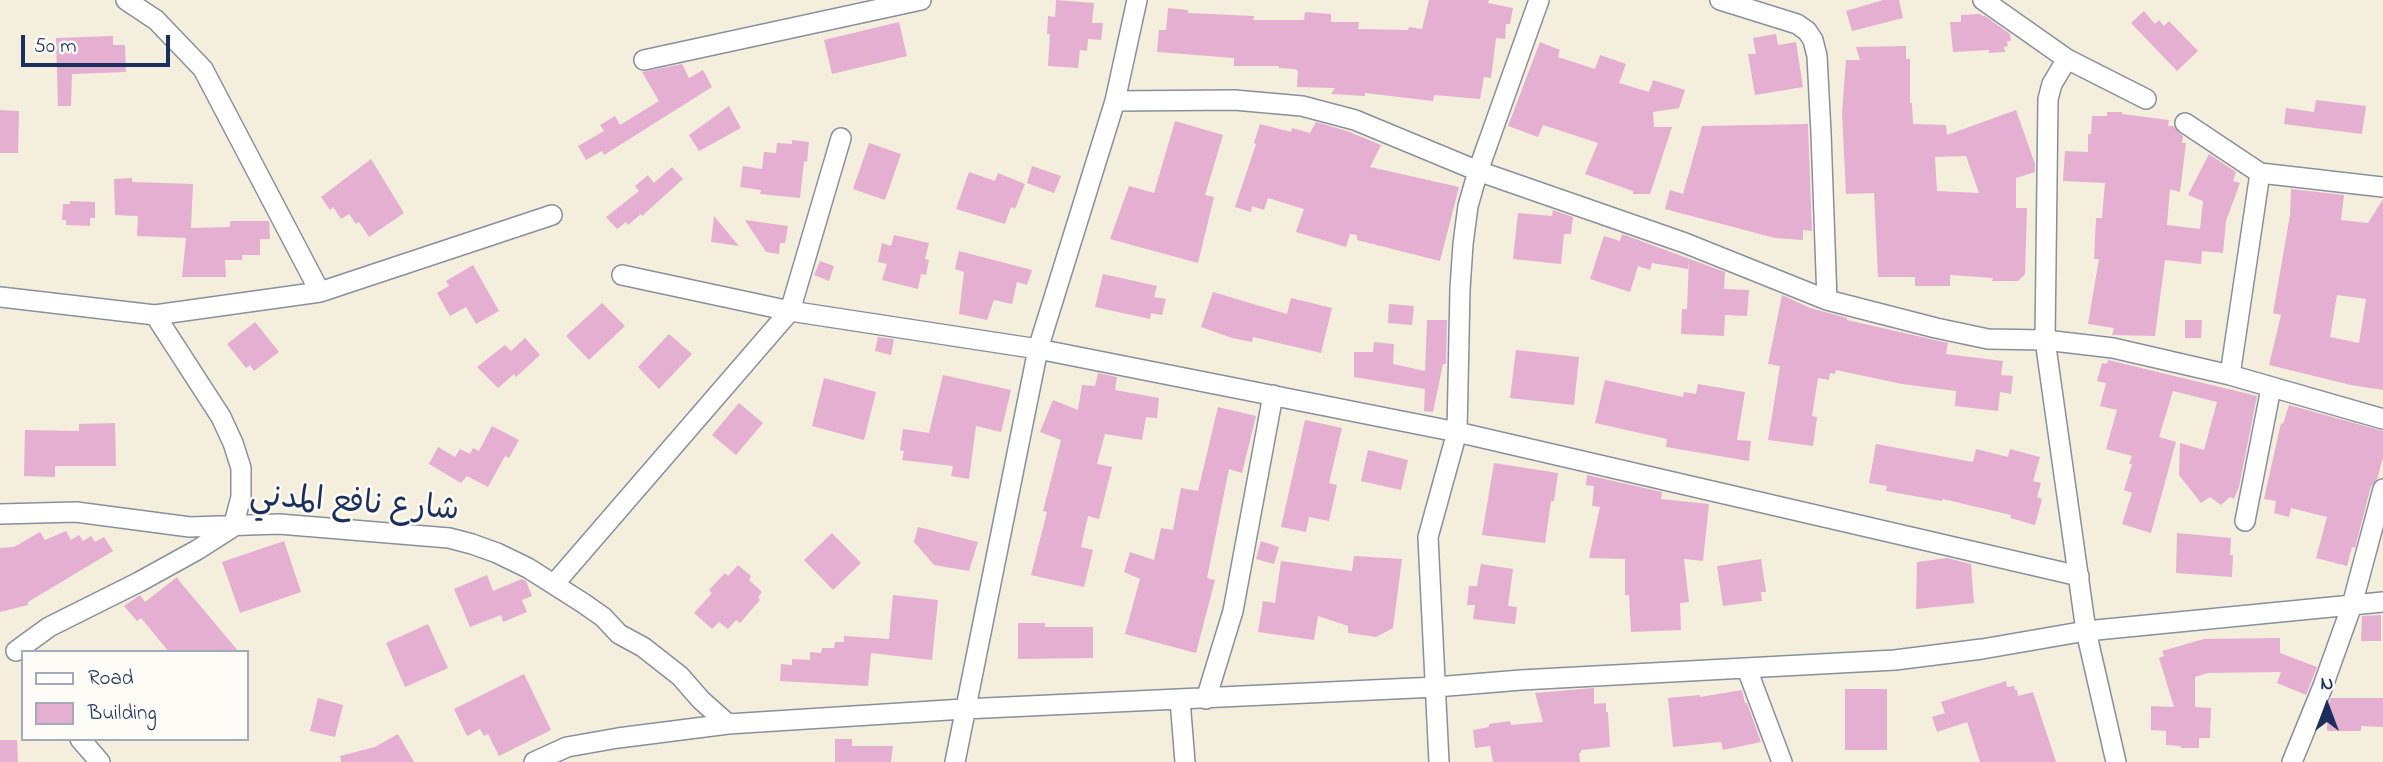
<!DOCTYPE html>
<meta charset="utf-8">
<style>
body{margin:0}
#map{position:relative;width:2383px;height:762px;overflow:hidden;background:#f4efdc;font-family:"Indie Flower",sans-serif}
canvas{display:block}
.legend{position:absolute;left:21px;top:650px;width:228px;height:91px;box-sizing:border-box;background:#fdfcf7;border:2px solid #a3aaba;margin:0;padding:9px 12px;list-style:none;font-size:21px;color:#1b2f5e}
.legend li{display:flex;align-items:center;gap:14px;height:35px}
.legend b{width:35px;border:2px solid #a3aaba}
.north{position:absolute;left:2292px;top:671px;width:70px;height:70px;-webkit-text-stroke:5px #fdfcf7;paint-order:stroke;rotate:0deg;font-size:19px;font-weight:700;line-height:28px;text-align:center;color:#1b2f5e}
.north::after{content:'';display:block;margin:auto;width:24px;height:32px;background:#1b2f5e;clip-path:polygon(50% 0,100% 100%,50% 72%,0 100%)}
.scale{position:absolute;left:21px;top:35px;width:149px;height:32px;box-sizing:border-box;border:4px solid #1b2f5e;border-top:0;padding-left:9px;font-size:21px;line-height:24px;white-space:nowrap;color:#1b2f5e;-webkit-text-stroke:5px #fdfcf7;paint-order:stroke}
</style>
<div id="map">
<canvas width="2383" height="762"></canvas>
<ul class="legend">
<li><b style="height:9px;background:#fff"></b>Road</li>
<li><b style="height:19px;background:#e4afd1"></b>Building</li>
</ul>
<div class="north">N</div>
<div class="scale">50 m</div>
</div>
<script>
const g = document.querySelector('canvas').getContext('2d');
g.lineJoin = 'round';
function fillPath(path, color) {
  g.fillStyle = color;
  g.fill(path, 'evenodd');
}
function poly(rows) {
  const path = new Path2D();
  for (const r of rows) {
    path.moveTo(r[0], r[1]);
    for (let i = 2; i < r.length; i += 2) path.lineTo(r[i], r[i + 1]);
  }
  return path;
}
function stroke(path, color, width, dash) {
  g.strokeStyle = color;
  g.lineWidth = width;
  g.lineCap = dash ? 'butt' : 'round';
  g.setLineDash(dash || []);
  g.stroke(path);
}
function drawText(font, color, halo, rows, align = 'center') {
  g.font = font + ' "Indie Flower","Playpen Sans Arabic",sans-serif';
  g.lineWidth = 5;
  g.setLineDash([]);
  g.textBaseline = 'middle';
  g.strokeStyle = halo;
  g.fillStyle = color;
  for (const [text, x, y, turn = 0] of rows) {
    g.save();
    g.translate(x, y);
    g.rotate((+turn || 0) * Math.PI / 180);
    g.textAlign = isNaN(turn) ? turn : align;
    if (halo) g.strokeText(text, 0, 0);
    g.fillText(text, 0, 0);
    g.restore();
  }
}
const building = poly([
 [1056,0,1094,3,1092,23,1103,23,1101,40,1088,39,1087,51,1080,50,1078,68,1048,66,1050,34,1047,34,1048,16,1055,17],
 [1429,0,1489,0,1488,3,1513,8,1510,24,1506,24,1505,39,1496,38,1491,78,1484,77,1480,99,1434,95,1433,101,1365,93,1365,96,1331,94,1335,88,1297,87,1298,71,1295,69,1279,68,1279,66,1234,66,1234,58,1157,52,1159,30,1166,30,1168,8,1188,10,1188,13,1254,16,1253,20,1304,20,1305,12,1331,14,1331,22,1359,22,1358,29,1408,30,1409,27,1422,29],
 [1883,0,1899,0,1903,18,1852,31,1846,11],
 [2144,11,2155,24,2159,20,2164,26,2169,21,2198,51,2177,71,2131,23],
 [1981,14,1982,16,1985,16,2010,34,2011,41,2007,41,2008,46,2004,47,2005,52,1989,53,1989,50,1953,52,1950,22,1961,22,1961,15],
 [899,22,907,56,832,74,824,40],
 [1776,34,1778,45,1796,42,1803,87,1755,95,1748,54,1756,54,1753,38],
 [113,36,113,45,125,45,126,72,72,74,71,106,58,106,56,38],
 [1540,42,1560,50,1558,57,1595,69,1600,55,1626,64,1619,83,1649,92,1653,80,1685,90,1679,108,1653,112,1654,127,1672,127,1650,194,1633,194,1633,191,1585,174,1598,143,1543,125,1538,137,1508,126],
 [1906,46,1906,59,1910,59,1910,103,1912,103,1913,124,1946,125,1947,135,2016,110,2035,164,2035,172,2016,178,2016,208,2027,208,2025,274,2018,281,1992,281,1993,278,1950,275,1950,286,1915,286,1915,277,1878,277,1874,193,1846,194,1842,113,1846,60,1860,60,1856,47],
 [1966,156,1979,193,1937,191,1935,157],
 [682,64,689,78,703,70,712,87,604,155,602,151,586,160,578,146,604,131,600,125,615,116,620,125,659,101,642,72],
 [2316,100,2366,106,2362,134,2284,124,2286,108,2314,112],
 [729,106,741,128,699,151,689,135],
 [0,110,19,111,18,153,0,153],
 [2107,112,2122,112,2122,114,2169,120,2168,126,2173,126,2183,136,2182,143,2186,143,2180,192,2170,189,2167,225,2200,229,2203,201,2188,195,2209,154,2236,172,2233,181,2240,183,2226,221,2223,253,2202,251,2201,264,2165,260,2155,336,2112,335,2114,328,2088,324,2099,259,2094,259,2096,218,2102,218,2105,183,2063,181,2065,151,2088,152,2088,134,2091,134,2092,116,2107,116],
 [1175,121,1223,135,1205,195,1214,197,1198,263,1110,239,1129,186,1154,193],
 [1316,122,1347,131,1381,145,1370,167,1459,187,1440,261,1357,240,1357,235,1350,234,1346,247,1296,232,1304,209,1268,198,1264,210,1252,206,1251,212,1235,207,1256,144,1254,143,1260,124,1291,132,1292,128,1310,133],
 [1808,124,1812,231,1803,230,1803,240,1775,238,1665,209,1670,190,1683,194,1702,126],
 [792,140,809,142,807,162,804,161,800,198,760,194,761,190,740,187,743,166,762,169,764,152,776,153,777,143,792,144],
 [869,143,901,154,885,200,853,189],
 [371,159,404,213,369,237,359,222,356,224,349,214,341,219,333,207,330,210,321,197],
 [1032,166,1061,176,1054,193,1027,183],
 [672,167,683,179,642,216,641,214,628,225,626,222,617,229,606,217,639,191,635,186,648,175,654,183],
 [969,172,995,181,998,173,1025,184,1015,209,1011,207,1005,224,956,209],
 [132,178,132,182,193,184,191,228,230,227,230,221,269,221,270,239,260,239,260,255,242,255,242,260,225,260,226,277,182,277,186,238,137,236,138,216,115,215,114,179],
 [2291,189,2344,195,2341,220,2368,223,2383,199,2383,390,2351,385,2269,365,2281,315,2273,313,2290,215],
 [2337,295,2366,299,2359,343,2330,337],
 [70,201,95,202,95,218,90,218,90,226,66,225,66,220,62,220,63,204,70,204],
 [1553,210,1573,217,1571,234,1564,234,1561,264,1513,259,1518,213,1552,216],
 [714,216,739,246,711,242],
 [745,220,788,226,785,243,780,243,779,254,766,252],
 [1622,234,1725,272,1724,289,1749,290,1747,316,1725,315,1724,336,1681,334,1682,309,1687,309,1689,259,1688,269,1652,263,1650,270,1638,266,1630,292,1590,279,1604,236,1620,241],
 [894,235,929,243,925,259,929,260,926,275,921,274,918,289,882,280,887,264,878,262,882,243,891,246],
 [959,251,1032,270,1027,285,1017,282,1012,304,994,300,987,320,959,314,964,272,955,269],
 [820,261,834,266,829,281,814,275],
 [473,265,499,311,476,324,466,307,450,316,437,293,449,286,446,281],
 [1103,274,1157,286,1154,297,1166,299,1162,315,1151,313,1150,319,1095,307],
 [1213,292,1287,314,1291,298,1332,308,1321,353,1253,337,1252,342,1232,338,1201,327],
 [1782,295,1810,308,1847,318,1847,320,1948,343,1946,354,2003,361,2001,375,2013,376,2011,394,2000,392,1998,411,1955,406,1956,391,1902,384,1836,370,1835,374,1830,373,1829,380,1818,378,1812,416,1817,417,1813,446,1768,440,1780,366,1768,364],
 [602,303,625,326,589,360,566,336],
 [1389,304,1414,306,1412,325,1388,323],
 [1427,320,1447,320,1446,364,1443,364,1433,412,1424,411,1425,389,1354,377,1354,352,1373,352,1374,342,1394,344,1393,364,1425,371],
 [2185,320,2202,320,2201,338,2185,338],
 [255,322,279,352,254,371,250,365,246,368,227,344],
 [669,334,692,354,659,389,638,367],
 [878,337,894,339,891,355,875,351],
 [525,338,540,355,516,377,514,374,498,388,477,367,505,345,511,351],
 [1516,350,1579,357,1574,405,1510,398],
 [2108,360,2257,396,2239,487,2234,499,2230,497,2221,505,2210,497,2201,503,2179,475,2180,443,2204,450,2217,402,2173,391,2159,437,2176,442,2151,533,2122,524,2132,493,2124,490,2132,464,2129,464,2132,456,2106,449,2117,410,2100,406,2106,383,2097,381,2102,363,2107,364],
 [1098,373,1117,377,1115,390,1159,398,1157,418,1146,417,1142,440,1105,434,1097,464,1112,467,1099,519,1088,516,1081,547,1093,550,1084,587,1031,575,1047,512,1043,511,1061,440,1040,432,1053,400,1078,410,1082,385,1095,386],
 [943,375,1011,390,1001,432,976,426,969,479,951,476,953,466,902,460,904,451,900,450,903,429,929,433],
 [824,378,876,392,864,440,812,426],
 [1605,380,1683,397,1684,392,1696,394,1698,384,1745,392,1737,440,1751,441,1749,461,1666,447,1667,439,1595,423],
 [739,403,763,423,736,455,712,435],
 [2289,405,2383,431,2383,458,2377,479,2371,486,2355,548,2352,547,2347,566,2316,558,2327,517,2291,508,2289,517,2274,513,2276,501,2264,499,2281,423,2283,424],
 [1218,407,1256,416,1242,473,1229,469,1207,578,1215,580,1196,653,1125,634,1140,579,1124,572,1130,552,1154,560,1161,528,1173,530,1181,488,1198,491],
 [1305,420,1342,428,1329,483,1337,485,1329,521,1309,517,1306,532,1281,527],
 [115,423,116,466,55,466,55,477,24,476,25,430,79,431,79,424],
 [492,426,519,440,509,458,505,456,488,487,467,476,461,483,429,464,438,447,455,457,460,449,470,454,473,448,479,451],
 [1876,444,1973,462,1976,449,2008,457,2010,449,2040,457,2033,481,2041,483,2037,497,2042,499,2035,525,2010,518,2011,515,1943,499,1942,501,1886,491,1887,486,1869,483],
 [1368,450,1408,460,1401,490,1361,481],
 [1494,463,1558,473,1554,501,1551,501,1545,543,1482,535],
 [1587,475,1662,492,1661,499,1709,504,1703,561,1684,559,1689,602,1680,603,1681,630,1631,632,1629,595,1625,595,1625,559,1589,558,1600,507,1592,506,1594,486,1586,485],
 [918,527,978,542,969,571,934,565,914,542],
 [66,531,71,540,79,535,83,541,91,536,95,542,104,537,113,551,28,602,28,605,0,612,0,548,14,547,40,532,45,540],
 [832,533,861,563,833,590,804,560],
 [2177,533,2231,538,2230,555,2233,555,2232,577,2176,573],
 [284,541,301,592,240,613,222,562],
 [1261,541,1279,547,1274,564,1256,559],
 [1354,556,1402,559,1393,628,1376,637,1348,633,1348,626,1318,616,1314,640,1258,632,1263,601,1275,603,1281,561,1352,571],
 [1947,558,1971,564,1974,603,1916,609,1917,562],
 [1761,559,1766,592,1761,592,1762,601,1723,606,1717,566],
 [1481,564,1513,569,1508,606,1517,607,1515,624,1473,619,1475,605,1467,605,1469,586,1477,586],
 [738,565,751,576,749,580,762,592,758,597,760,600,740,623,736,620,728,629,719,622,712,629,694,613,712,593,709,590,725,573,728,576],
 [487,575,493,591,522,579,526,581,532,596,522,600,527,612,503,622,501,615,470,627,454,589],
 [177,577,181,583,239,652,169,652,141,618,137,621,124,606,140,595,145,602],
 [893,595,938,600,932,660,871,653,868,686,780,681,781,664,792,665,792,659,810,660,810,652,821,653,822,648,834,648,835,642,844,642,844,636,889,639],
 [2381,615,2381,641,2361,641,2362,616],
 [1018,623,1045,623,1045,627,1093,627,1093,658,1018,659],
 [428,624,448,668,405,687,386,643],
 [2280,638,2280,653,2317,667,2306,695,2277,683,2281,672,2208,673,2195,677,2195,707,2211,708,2210,738,2199,738,2199,748,2181,748,2181,746,2166,745,2166,731,2151,730,2151,706,2174,707,2159,658,2164,656,2162,651,2204,639],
 [524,674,551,730,499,756,488,734,484,736,480,729,467,736,454,709],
 [2006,681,2007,687,2014,686,2015,690,2017,690,2018,696,2033,692,2056,762,1980,762,1967,722,1937,732,1932,717,1945,713,1941,702],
 [1594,688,1594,704,1606,703,1606,712,1608,712,1610,747,1581,750,1581,753,1579,753,1580,762,1493,762,1490,746,1475,748,1473,730,1489,727,1489,724,1510,721,1511,725,1543,722,1535,693],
 [1845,689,1887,689,1887,750,1845,750],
 [1742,690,1745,703,1747,703,1761,742,1723,750,1721,742,1673,747,1668,698,1700,695,1700,697],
 [318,698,343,705,335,737,310,731],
 [2331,698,2383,698,2383,727,2361,726,2361,731,2327,731,2327,708],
 [398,734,414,762,341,762,340,756,375,747],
 [835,739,852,739,852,746,893,746,891,762,835,762],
 [0,740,17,740,18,762,0,762]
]);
const minor = poly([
 [126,0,156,20,203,69,320,292],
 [1720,0,1797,24,1807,31,1813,40,1817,56,1821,133,1827,300],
 [1983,0,2067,59,2146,99],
 [2067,59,2052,84,2048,99,2045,340,2086,631,2116,762],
 [644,60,921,0],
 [1115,101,1137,0],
 [2185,123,2260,173,2383,187],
 [622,275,790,311,1038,349,1457,432,2079,576],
 [0,297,155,315,320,292,552,215],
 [2230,375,2260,173],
 [0,514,76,512,190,527,279,524,449,538,472,544,497,553,528,568,583,603,603,617,619,634,643,647,680,676,701,700,728,724],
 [2245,521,2271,388],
 [555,583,790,311,841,138],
 [16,651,49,627,139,582,197,550,233,527,241,497,241,468,233,443,221,417,155,315],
 [1747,669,1782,762],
 [1206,699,1233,611,1273,395],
 [1180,700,1185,762],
 [80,739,100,762],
 [534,762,567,747,618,738,728,724,964,709,1436,687,1521,680,1895,660,1982,649,2086,631,2383,602],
 [955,762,1038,349,1115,101,1234,100,1302,106,1355,120,1478,171,1685,243,1827,300,1936,328,1988,339,2045,340,2113,348,2230,375,2383,419],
 [1439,762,1428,537,1457,432,1460,289,1463,244,1468,206,1478,171,1539,0],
 [2292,762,2323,686,2352,605,2383,489]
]);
const streetNames = [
 ["شارع نافع المدني",354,506,4]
];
fillPath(building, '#e4afd1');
stroke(minor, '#888f9d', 22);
stroke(minor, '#fff', 19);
drawText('32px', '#1b2f5e', '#fdfcf7', streetNames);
</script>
